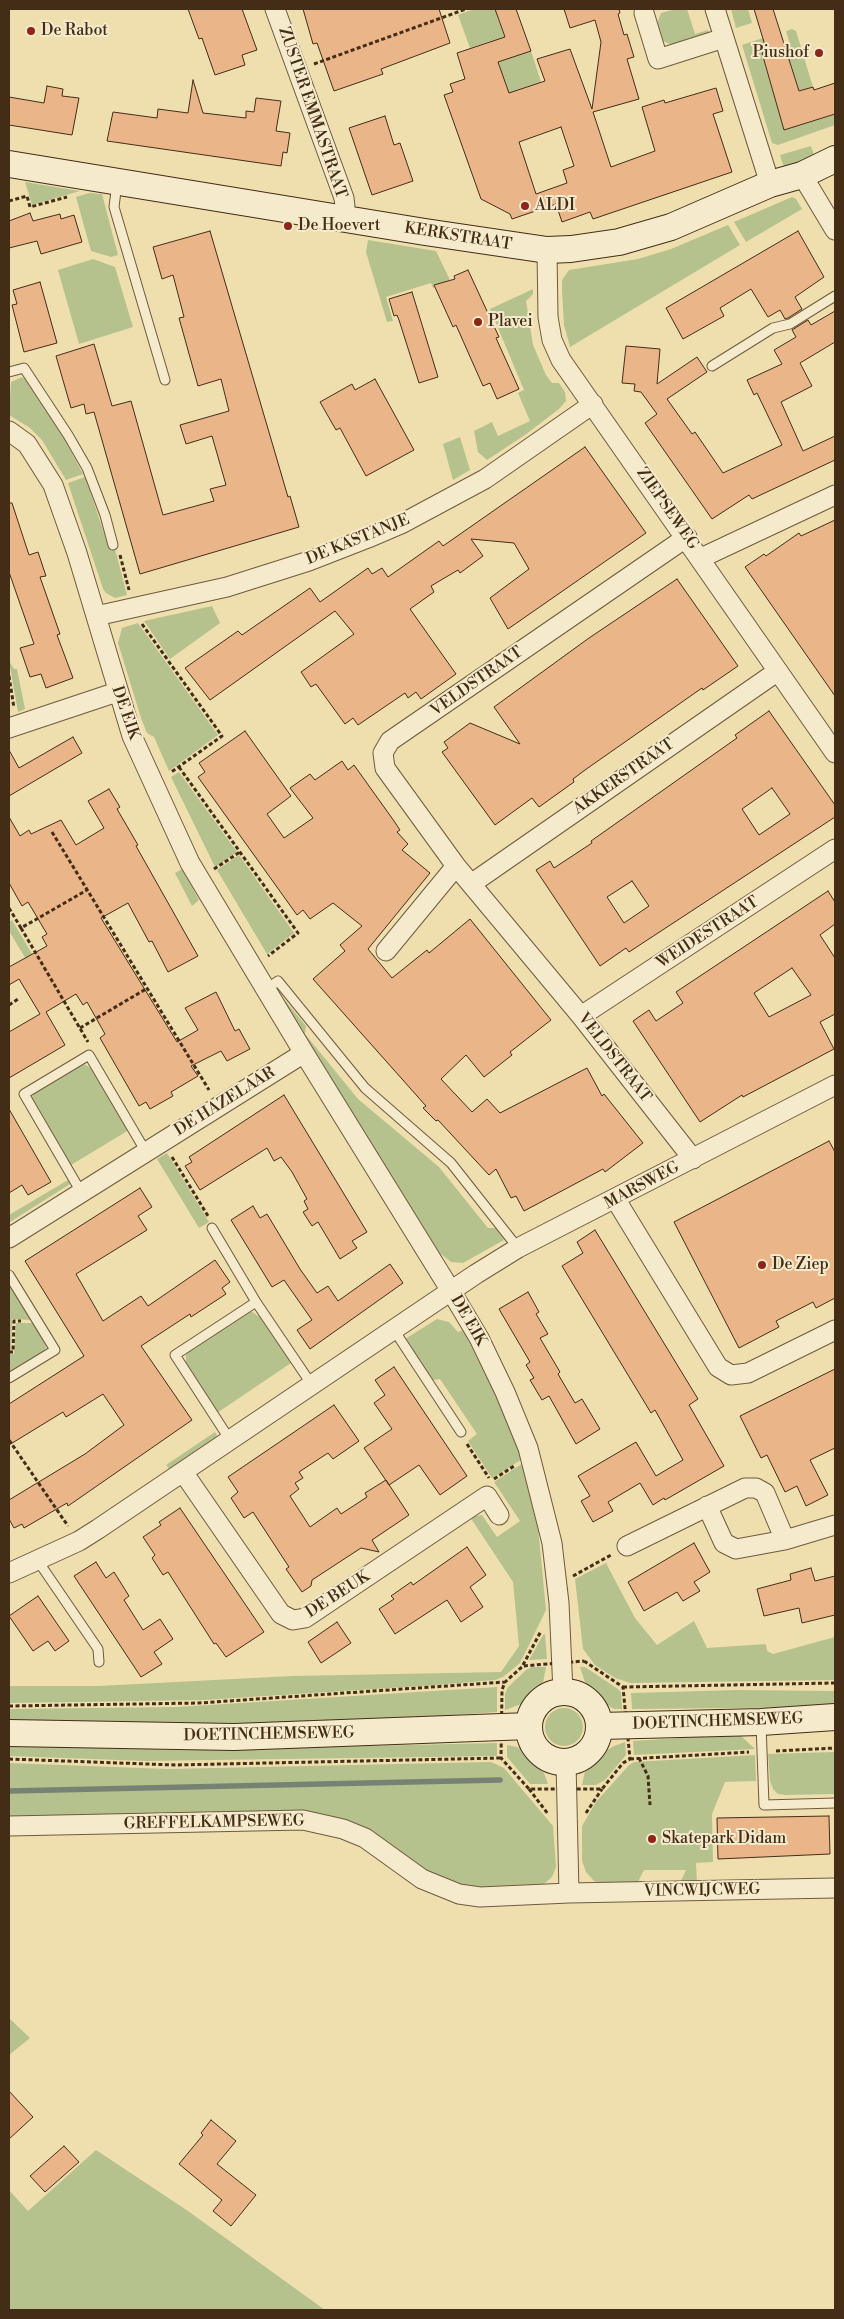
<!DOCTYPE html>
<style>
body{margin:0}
#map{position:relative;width:844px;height:2319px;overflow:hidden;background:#efdfaf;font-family:"Libre Bodoni",serif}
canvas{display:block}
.frame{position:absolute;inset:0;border:10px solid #442d17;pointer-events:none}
</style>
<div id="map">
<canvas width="844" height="2319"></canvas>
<div class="frame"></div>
</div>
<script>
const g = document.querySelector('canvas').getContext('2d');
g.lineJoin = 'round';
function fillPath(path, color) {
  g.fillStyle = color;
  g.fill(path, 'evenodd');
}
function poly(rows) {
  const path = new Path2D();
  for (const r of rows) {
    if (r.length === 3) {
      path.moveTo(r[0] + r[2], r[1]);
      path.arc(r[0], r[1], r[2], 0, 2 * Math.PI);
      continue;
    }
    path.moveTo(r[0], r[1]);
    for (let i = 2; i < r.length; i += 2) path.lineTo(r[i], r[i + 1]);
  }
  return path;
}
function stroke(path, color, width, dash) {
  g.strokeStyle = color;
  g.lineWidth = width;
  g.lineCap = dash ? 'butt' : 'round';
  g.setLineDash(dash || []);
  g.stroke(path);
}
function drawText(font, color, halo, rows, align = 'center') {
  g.font = font + ' "Libre Bodoni",serif';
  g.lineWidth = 4;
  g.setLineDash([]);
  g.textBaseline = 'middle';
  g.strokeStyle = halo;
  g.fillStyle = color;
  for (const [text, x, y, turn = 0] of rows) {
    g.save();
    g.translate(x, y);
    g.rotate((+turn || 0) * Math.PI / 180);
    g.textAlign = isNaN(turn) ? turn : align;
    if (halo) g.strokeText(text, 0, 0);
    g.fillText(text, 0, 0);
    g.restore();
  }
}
const green = poly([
 [474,9,516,9,497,16,512,57,531,51,541,82,509,93,491,41,470,48,458,15],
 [676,9,687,9,695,34,708,30,709,34,672,45,661,40,657,24,661,13],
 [731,9,748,9,752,23,736,28],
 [792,29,796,31,813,87,799,91,785,46,790,45,786,31],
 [763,38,767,52,762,54,784,130,835,114,835,125,778,145,772,143,742,45],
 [811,146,815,158,785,171,780,155],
 [25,182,80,191,32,205],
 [89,193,102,194,118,255,111,257,91,251,76,197],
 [792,197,796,199,802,209,746,242,734,222],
 [728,225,740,245,570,347,564,325,562,291,562,280,569,270,638,259,671,249],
 [368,240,436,251,450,280,433,288,431,283,386,297,393,321,387,322,366,252],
 [93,259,115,267,133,327,79,344,58,270],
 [533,289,533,294,526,301,533,345,546,375,552,383,559,383,565,392,566,401,559,409,525,435,487,460,478,452,474,431,492,422,498,436,530,421,518,393,524,390,490,309],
 [22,377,25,379,61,433,83,474,66,480,42,440,30,428,9,415,11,382],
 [460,437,470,470,453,480,443,444],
 [85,477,110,550,115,549,127,595,115,598,106,593,103,589,68,483],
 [212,606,220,623,170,659,144,621],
 [138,623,218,735,169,771,154,737,147,733,141,718,118,643,122,628],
 [9,661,14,669,17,669,25,709,18,712],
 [179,772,237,852,215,867,171,777],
 [239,855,294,933,267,954,217,870],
 [182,869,199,900,192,906,175,873],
 [12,920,61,1003,55,1007,9,931,9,922],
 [279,993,306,1026,305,1034,358,1099,439,1167,488,1228,496,1228,504,1240,463,1263,451,1262,441,1254,437,1256],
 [84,1064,91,1068,129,1130,71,1165,32,1097,34,1094],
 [167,1153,209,1222,199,1228,157,1159],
 [68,1180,70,1184,10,1222,9,1215],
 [9,1283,32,1320,12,1319,11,1351,9,1350],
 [247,1312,252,1312,260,1317,291,1363,217,1413,186,1366,186,1355,189,1350],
 [437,1319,449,1322,458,1332,463,1330,501,1405,517,1443,521,1460,492,1478,468,1441,477,1434,440,1379,433,1380,405,1339],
 [16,1323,34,1323,46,1346,45,1350,9,1374,9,1354,14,1354],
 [215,1432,218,1438,170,1470,166,1465],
 [523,1463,538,1527,546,1610,520,1663,503,1677,495,1680,437,1685,204,1700,9,1703,9,1686,99,1686,291,1676,501,1672,519,1646,513,1582,470,1517,482,1515,497,1537,520,1521,494,1482],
 [606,1563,635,1618,657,1645,694,1621,707,1648,766,1644,767,1651,773,1654,835,1637,835,1680,630,1683,615,1678,595,1665,583,1649,575,1579],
 [545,1634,547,1659,529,1660,543,1635],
 [532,1667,546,1667,543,1683,524,1703,505,1710,505,1694,508,1687,526,1670],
 [580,1667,585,1667,618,1689,621,1692,622,1709,614,1709,604,1703,585,1682],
 [497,1687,497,1712,368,1721,244,1726,9,1723,9,1709,177,1707],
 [738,1690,835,1691,835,1707,632,1709,631,1693],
 [564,1727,19],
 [739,1734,755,1749,634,1755,633,1741],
 [625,1742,626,1755,605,1780,596,1785,582,1785,585,1771,602,1753,614,1746],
 [497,1743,497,1756,145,1761,9,1756,9,1744,185,1750],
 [507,1745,521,1748,541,1765,548,1784,530,1784,507,1757],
 [835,1752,835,1794,785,1795,778,1794,773,1789,770,1781,768,1754],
 [755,1755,756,1781,725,1782,712,1814,713,1862,696,1863,697,1884,679,1885,686,1870,644,1870,636,1886,603,1885,594,1881,586,1872,582,1861,582,1826,596,1802,629,1765,634,1762],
 [491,1762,504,1768,553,1826,556,1867,552,1877,544,1884,532,1888,465,1887,439,1879,361,1829,9,1819,9,1763,168,1769],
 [9,2018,30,2038,9,2055],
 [96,2150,188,2211,325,2310,9,2310,9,2190,28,2211]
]);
const stream = poly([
 [9,1791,500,1780]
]);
const building = poly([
 [188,9,242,9,257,50,242,55,245,65,215,75,202,38,199,39,188,9],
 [303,9,439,9,450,43,381,69,383,74,334,91,317,43,313,44,303,9],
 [495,9,516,9,531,51,498,62,509,93,545,81,537,59,570,49,592,109,601,42,595,20,570,28,564,9,619,9,620,13,618,14,624,35,627,34,634,57,627,59,639,99,593,112,611,167,655,151,642,107,664,100,665,103,716,88,723,111,713,114,732,172,593,219,590,212,562,222,556,204,512,219,510,214,481,199,444,95,453,92,450,84,465,79,457,53,505,37,495,9],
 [561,127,574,166,563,170,567,183,536,194,519,142,561,127],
 [754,9,773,9,799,91,813,87,814,90,835,83,835,114,784,130,762,53,767,52,754,9],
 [193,80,203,113,246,118,246,111,254,112,256,98,281,101,276,131,290,133,287,153,283,152,281,166,107,141,113,112,157,118,158,109,188,113,193,80],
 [47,86,63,89,62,96,79,98,72,135,9,125,9,97,44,103,47,86],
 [385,116,394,145,400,143,413,181,372,195,349,128,385,116],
 [30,213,33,221,60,214,61,219,74,215,82,242,41,254,37,241,9,248,9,221,30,213],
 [210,231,288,497,290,496,299,527,140,574,94,412,86,414,84,404,71,408,56,356,94,344,112,406,131,401,163,515,214,501,210,489,226,485,212,436,186,444,180,425,229,411,221,379,198,386,179,318,184,317,173,275,162,279,153,247,210,231],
 [798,231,824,277,795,297,802,309,788,318,785,319,780,310,768,317,751,289,720,308,724,316,683,339,666,308,798,231],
 [468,270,499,337,496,338,519,389,497,399,490,383,483,386,456,325,453,327,434,285,455,279,454,276,468,270],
 [40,282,57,343,24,352,12,305,17,304,13,290,40,282],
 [412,292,438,377,419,383,399,320,397,315,394,316,389,299,412,292],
 [835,311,835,342,800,363,812,386,781,402,803,451,835,436,835,460,752,499,749,495,712,519,645,423,657,414,641,392,634,391,635,384,622,383,626,346,660,349,657,384,697,357,707,372,667,399,692,434,695,432,723,473,782,445,757,393,754,395,747,380,782,364,774,350,796,337,792,330,808,320,811,325,835,311],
 [375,379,414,450,366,476,340,428,336,430,320,402,352,384,355,390,375,379],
 [585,447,646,533,508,629,490,598,529,569,514,543,471,539,483,556,460,573,458,570,431,586,434,592,410,609,456,674,421,699,416,692,408,698,405,693,358,725,353,718,345,724,316,684,311,687,301,672,354,634,335,611,210,700,185,668,238,631,242,635,310,588,320,602,368,568,372,574,382,568,388,577,439,541,443,546,585,447],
 [9,503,12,503,29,555,38,552,46,576,40,577,60,634,57,635,73,678,46,688,41,674,30,677,20,648,34,644,9,572,9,503],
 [835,520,835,696,745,567,764,554,766,556,799,533,801,536,835,520],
 [677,579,738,666,703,690,702,688,585,770,573,779,574,782,539,807,532,798,495,825,442,752,448,748,444,742,470,723,520,744,494,707,589,638,677,579],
 [769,711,835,805,835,817,629,952,626,948,600,966,536,870,550,861,554,868,592,843,591,841,737,738,735,735,769,711],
 [772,788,790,814,759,835,742,809,772,788],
 [632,881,649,906,624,923,607,897,632,881],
 [245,731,291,796,267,814,284,838,313,818,290,788,310,774,315,780,342,761,348,770,354,765,394,821,400,830,397,832,408,844,402,850,430,873,368,949,392,978,427,950,429,953,470,919,551,1020,510,1052,512,1055,484,1077,466,1055,441,1079,472,1112,487,1099,500,1113,587,1068,602,1096,604,1094,643,1143,605,1172,603,1169,524,1211,516,1196,511,1198,496,1169,489,1175,438,1120,436,1121,423,1108,426,1106,313,979,345,951,340,945,362,926,333,903,310,919,303,910,297,915,198,777,205,772,199,763,245,731],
 [73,737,82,753,9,796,9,750,19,768,73,737],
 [109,789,120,807,117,809,138,845,136,846,198,956,168,972,152,941,149,942,128,903,101,918,177,1042,198,1030,185,1008,216,992,235,1031,239,1029,250,1049,227,1061,221,1051,191,1066,198,1076,171,1092,173,1096,150,1109,146,1102,139,1106,100,1038,105,1034,87,1002,83,1005,76,994,46,1012,65,1045,9,1078,9,1032,40,1014,19,979,9,985,9,967,47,946,42,937,47,934,28,902,22,906,9,883,9,817,20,836,29,830,31,834,61,820,76,845,104,828,88,801,109,789],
 [828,891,835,902,835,924,820,935,835,958,835,1014,820,1022,834,1049,743,1097,742,1095,700,1122,633,1021,649,1010,656,1021,683,1003,676,992,828,891],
 [792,968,811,995,769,1017,754,993,792,968],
 [284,1095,367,1232,352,1241,357,1248,340,1259,318,1222,312,1226,303,1212,308,1209,304,1201,307,1199,292,1172,281,1157,274,1161,267,1148,200,1190,185,1166,192,1162,189,1157,284,1095],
 [9,1109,51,1182,28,1195,22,1185,9,1193,9,1109],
 [829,1141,835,1152,835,1298,816,1308,813,1302,776,1321,779,1327,739,1348,674,1222,829,1141],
 [140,1188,152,1207,138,1216,147,1230,76,1274,103,1321,141,1296,148,1306,215,1260,230,1282,222,1288,226,1294,191,1317,190,1314,141,1346,192,1420,68,1506,67,1503,24,1528,22,1524,14,1528,9,1519,9,1500,85,1454,124,1425,103,1394,66,1417,63,1412,9,1445,9,1404,84,1356,25,1261,140,1188],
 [253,1206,260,1218,267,1214,300,1269,317,1293,328,1286,338,1301,390,1264,403,1283,310,1349,297,1330,312,1320,284,1280,272,1287,231,1220,253,1206],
 [595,1230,698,1399,689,1405,724,1466,665,1500,664,1498,653,1505,640,1483,608,1502,613,1511,593,1522,581,1501,590,1496,578,1476,636,1442,656,1476,683,1460,655,1410,651,1413,645,1403,562,1266,583,1253,577,1242,595,1230],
 [528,1292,539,1312,536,1314,548,1334,540,1338,560,1372,558,1374,575,1403,582,1399,600,1429,576,1444,549,1396,542,1400,530,1380,534,1378,526,1365,530,1362,499,1309,528,1292],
 [394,1367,467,1476,440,1495,419,1465,389,1485,364,1448,392,1429,374,1403,385,1395,375,1380,394,1367],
 [835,1369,835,1448,810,1460,828,1495,806,1506,797,1486,785,1492,767,1455,761,1458,740,1416,835,1369],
 [334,1405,359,1441,333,1459,328,1453,299,1472,303,1478,295,1483,299,1489,290,1496,310,1527,337,1508,341,1514,367,1497,365,1493,386,1480,409,1515,372,1540,379,1552,361,1548,312,1580,311,1586,302,1592,286,1569,289,1567,253,1512,244,1518,231,1498,238,1492,228,1477,334,1405],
 [180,1508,264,1632,226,1657,216,1643,214,1644,168,1572,163,1575,152,1558,155,1555,143,1537,161,1525,159,1522,180,1508],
 [694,1543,710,1572,694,1582,700,1591,683,1601,677,1592,644,1611,628,1582,694,1543],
 [467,1547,486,1575,470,1587,483,1607,461,1622,447,1600,395,1634,379,1609,394,1599,391,1596,411,1582,413,1585,467,1547],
 [96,1562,106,1578,114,1572,129,1596,124,1600,143,1630,160,1619,173,1639,154,1652,162,1664,141,1677,74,1576,96,1562],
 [811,1568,815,1581,835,1576,835,1615,802,1623,799,1608,764,1616,757,1589,791,1580,790,1574,811,1568],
 [38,1596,69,1641,55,1651,48,1641,33,1651,9,1616,38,1596],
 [337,1622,351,1643,321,1663,308,1642,337,1622],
 [829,1816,830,1854,718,1859,717,1818,829,1816],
 [9,2091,33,2117,9,2139,9,2091],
 [211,2120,236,2141,217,2164,256,2195,231,2226,213,2211,222,2200,179,2164,203,2135,201,2133,211,2120],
 [64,2146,79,2162,45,2192,30,2176,64,2146]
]);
const path = poly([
 [314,64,466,9],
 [9,201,27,196,30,207,67,197],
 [120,555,129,590],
 [142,624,222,736,170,773],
 [9,676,14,708],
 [179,767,298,933,268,956],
 [52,832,209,1090],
 [214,869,240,852],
 [9,908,21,928,87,890],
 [21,928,88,1042],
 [9,1005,18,999],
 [80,1028,146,989],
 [172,1157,208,1216],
 [9,1352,13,1352,14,1321,21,1321],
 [9,1440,68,1526],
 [467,1444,489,1478],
 [494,1479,514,1466],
 [573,1576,611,1555],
 [584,1661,623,1687,630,1759,623,1763,602,1789,529,1789,501,1758,502,1690,505,1682,523,1666,584,1661],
 [523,1665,541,1631],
 [623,1687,835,1683],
 [9,1706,199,1703,505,1682],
 [776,1751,835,1748],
 [639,1758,648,1776,650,1805],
 [9,1759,175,1765,501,1758],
 [630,1759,749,1752],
 [529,1789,548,1814],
 [586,1813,602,1789]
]);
const lane = poly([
 [117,183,114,207,165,380],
 [712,366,773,328,790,324,835,296],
 [9,372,24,368,68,435,87,468,105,515,113,545],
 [265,990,278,981,365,1088,451,1163,518,1248],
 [81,1192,24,1094,89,1055,146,1152],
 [212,1228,256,1302,312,1385],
 [9,1275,55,1350,9,1378],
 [394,1330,461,1432],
 [230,1440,175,1355,256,1302],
 [38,1561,98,1649,99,1662],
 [761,1724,764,1805,835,1803]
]);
const street = poly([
 [275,9,344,198,345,207,341,218],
 [715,9,770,184],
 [644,13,658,59,724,38],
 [802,175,835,230],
 [547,250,548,317,552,340,561,360,835,753],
 [9,431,27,444,53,485,77,553,132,736,190,863,304,1053,451,1291,479,1338,505,1392,528,1448,552,1543,559,1603,563,1692],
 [687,537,390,741,383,753,385,768,456,866,581,1016,693,1159],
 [701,558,835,495],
 [96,616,227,587,309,561,368,538,403,523,485,479,593,404],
 [9,728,117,692],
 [471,884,778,671],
 [386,951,456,866],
 [581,1016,835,849],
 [616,1200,718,1367,731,1375,748,1373,835,1330],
 [9,1238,304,1053],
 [183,1472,281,1614,293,1620,305,1618,487,1496,499,1515],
 [707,1506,724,1543,736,1549,785,1540],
 [627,1546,745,1488,756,1488,765,1493,785,1540,835,1525],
 [9,1573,79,1541,98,1529,476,1274,518,1248,835,1085],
 [9,1826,303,1820,343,1829,365,1838,422,1879,459,1894,480,1897,569,1893,566,1762],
 [569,1893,835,1888]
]);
const secondary = poly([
 [9,164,425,232,547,250,571,249,619,242,671,227,770,184,802,175,835,159],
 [564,1727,35],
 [600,1726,761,1722,835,1717],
 [9,1733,234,1737,529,1726]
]);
const markers = [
 [31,31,5,"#8f2418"],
 [819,53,5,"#8f2418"],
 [525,206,5,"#8f2418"],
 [288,226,5,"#8f2418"],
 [478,322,5,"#8f2418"],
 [762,1265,5,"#8f2418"],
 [652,1839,5,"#8f2418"]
];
const poiNames = [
 ["De Rabot",41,31],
 ["Piushof",809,53,"right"],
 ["ALDI",535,206],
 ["De Hoevert",298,226],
 ["Plavei",488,322],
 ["De Ziep",772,1265],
 ["Skatepark Didam",662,1839]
];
const streetNames = [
 ["ZUSTER EMMASTRAAT",312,113,71],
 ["KERKSTRAAT",458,237,9],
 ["ZIEPSEWEG",667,509,55],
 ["DE KASTANJE",358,540,-22],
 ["VELDSTRAAT",477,682,-35],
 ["DE EIK",125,713,71],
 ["AKKERSTRAAT",624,777,-35],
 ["WEIDESTRAAT",708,933,-33],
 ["VELDSTRAAT",614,1058,52],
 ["DE HAZELAAR",225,1102,-32],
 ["MARSWEG",642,1186,-28],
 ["DE EIK",468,1321,60],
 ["DE BEUK",338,1595,-33],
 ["DOETINCHEMSEWEG",718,1722,-2],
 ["DOETINCHEMSEWEG",269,1735,-1],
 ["GREFFELKAMPSEWEG",214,1823,-1],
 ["VINCWIJCWEG",702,1891,-1]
];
fillPath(green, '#b6c28d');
stroke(stream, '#788274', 5.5);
fillPath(building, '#e9b589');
stroke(building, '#442d17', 1);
stroke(lane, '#6f5a3d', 11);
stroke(street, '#6f5a3d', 21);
stroke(secondary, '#442d17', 28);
stroke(path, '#442d17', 3, [4, 2.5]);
stroke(lane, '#f5eacb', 9);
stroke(street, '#f5eacb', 19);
stroke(secondary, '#f5eacb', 26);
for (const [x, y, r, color] of markers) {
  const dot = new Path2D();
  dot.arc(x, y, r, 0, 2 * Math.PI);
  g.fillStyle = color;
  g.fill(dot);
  stroke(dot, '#f5eacb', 2);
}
drawText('16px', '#442d17', '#f5eacb', poiNames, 'left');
drawText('16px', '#442d17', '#f5eacb', streetNames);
</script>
